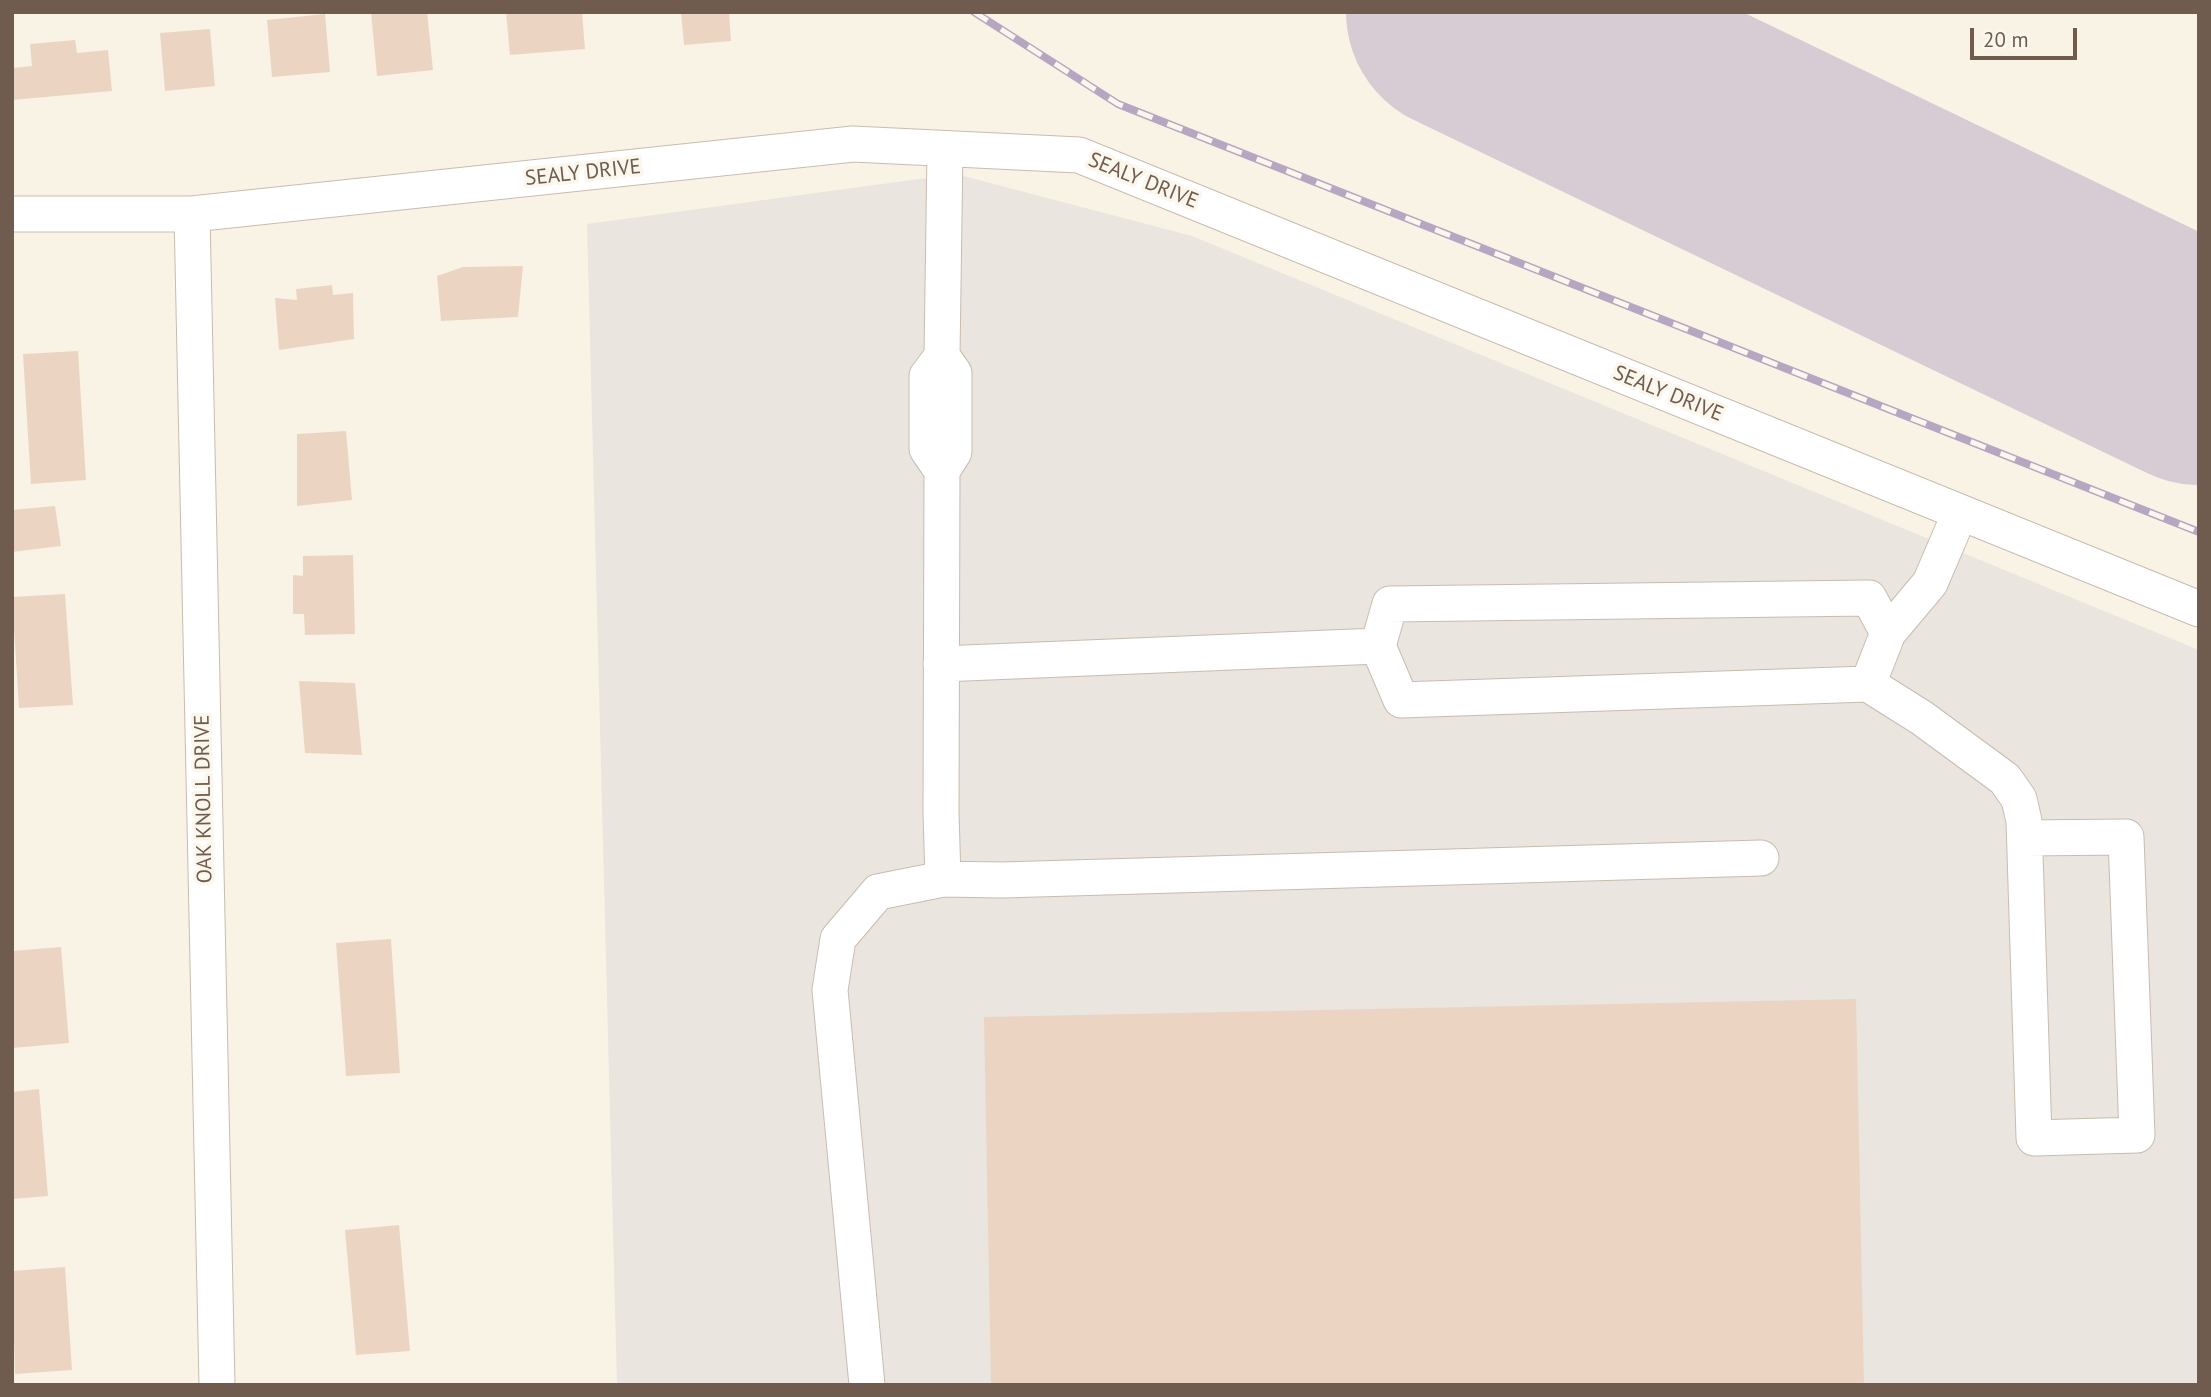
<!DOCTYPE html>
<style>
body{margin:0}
#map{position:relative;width:2211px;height:1397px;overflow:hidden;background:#f9f3e6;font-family:"PT Sans",sans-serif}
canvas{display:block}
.frame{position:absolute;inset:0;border:14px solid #6f5c4f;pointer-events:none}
.scale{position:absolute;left:1970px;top:28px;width:107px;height:32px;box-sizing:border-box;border:4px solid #6f5c4f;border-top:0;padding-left:9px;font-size:21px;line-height:24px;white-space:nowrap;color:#6f5c4f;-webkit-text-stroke:5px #fcf7ec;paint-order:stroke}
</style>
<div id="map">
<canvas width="2211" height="1397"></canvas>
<div class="frame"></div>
<div class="scale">20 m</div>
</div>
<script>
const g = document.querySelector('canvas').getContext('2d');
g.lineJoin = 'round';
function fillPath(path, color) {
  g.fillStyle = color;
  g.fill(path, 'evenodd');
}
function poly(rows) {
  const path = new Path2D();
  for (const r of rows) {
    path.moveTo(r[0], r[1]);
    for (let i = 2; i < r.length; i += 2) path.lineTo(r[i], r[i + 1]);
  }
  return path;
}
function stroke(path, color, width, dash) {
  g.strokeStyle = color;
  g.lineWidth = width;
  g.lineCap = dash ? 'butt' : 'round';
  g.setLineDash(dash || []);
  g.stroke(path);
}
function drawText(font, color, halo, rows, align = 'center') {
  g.font = font + ' "PT Sans",sans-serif';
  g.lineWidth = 7;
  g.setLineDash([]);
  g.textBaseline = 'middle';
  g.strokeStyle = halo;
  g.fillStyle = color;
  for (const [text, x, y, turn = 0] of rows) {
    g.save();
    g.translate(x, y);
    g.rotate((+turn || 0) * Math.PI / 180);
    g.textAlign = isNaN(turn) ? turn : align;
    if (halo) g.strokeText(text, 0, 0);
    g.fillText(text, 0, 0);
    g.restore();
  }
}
const industrial = poly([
 [956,174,1192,236,2199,650,2199,1385,617,1385,587,224]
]);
const runway = poly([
 [1466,12,2199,365]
]);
const building = poly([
 [371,12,427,12,433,70,377,76],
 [506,12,582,12,585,49,510,55],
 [681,12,729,12,731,41,684,45],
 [325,14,330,72,272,77,267,20],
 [210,29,215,86,165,91,160,33],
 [75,40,77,53,108,50,112,91,12,100,12,68,32,66,30,44],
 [523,266,518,317,441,321,437,276,463,267],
 [332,285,333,295,353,293,354,339,279,350,275,298,297,300,296,289],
 [78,351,86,480,31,484,23,354],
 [346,431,352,500,297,506,297,434],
 [55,506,61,546,12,552,12,510],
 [353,555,355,634,305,635,304,614,293,614,293,575,303,576,303,556],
 [65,594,73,705,19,708,12,597],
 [299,681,355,683,362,755,305,753],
 [391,939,400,1073,346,1076,336,943],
 [61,947,69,1043,12,1048,12,951],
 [1856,999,1864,1385,991,1385,984,1017],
 [39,1089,48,1196,12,1199,12,1092],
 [399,1225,410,1351,356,1355,345,1230],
 [65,1267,72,1370,15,1374,12,1271]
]);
const minor = poly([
 [12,214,192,214,853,144,1079,155,2199,609],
 [192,214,217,1385],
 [942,356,954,373,954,452,942,471],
 [1888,633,1930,583,1960,513],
 [941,664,1378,646,1390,604,1869,598,1888,633,1868,684,1401,700,1378,646],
 [1868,684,1922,718,2005,779,2019,799,2024,821,2034,1138,2137,1135,2126,837,2025,838],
 [943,879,1002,880,1761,858],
 [867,1385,830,990,838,939,878,892,943,879,941,812,942,471,927,449,927,376,942,356,945,149]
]);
const rail = poly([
 [974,12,1118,104,2199,532]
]);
const streetNames = [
 ["SEALY DRIVE",583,173,-6],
 ["SEALY DRIVE",1143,181,22],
 ["SEALY DRIVE",1668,394,22],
 ["OAK KNOLL DRIVE",204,799,-91]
];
fillPath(industrial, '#eae5df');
stroke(runway, '#d8ccd4', 240);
fillPath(building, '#ebd5c2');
stroke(minor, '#c9bcae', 37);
stroke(minor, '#fff', 35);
stroke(rail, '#b7a6c1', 8);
stroke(rail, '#fcf7ec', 5, [16]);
drawText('21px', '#6f5c4f', '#fcf7ec', streetNames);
</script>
